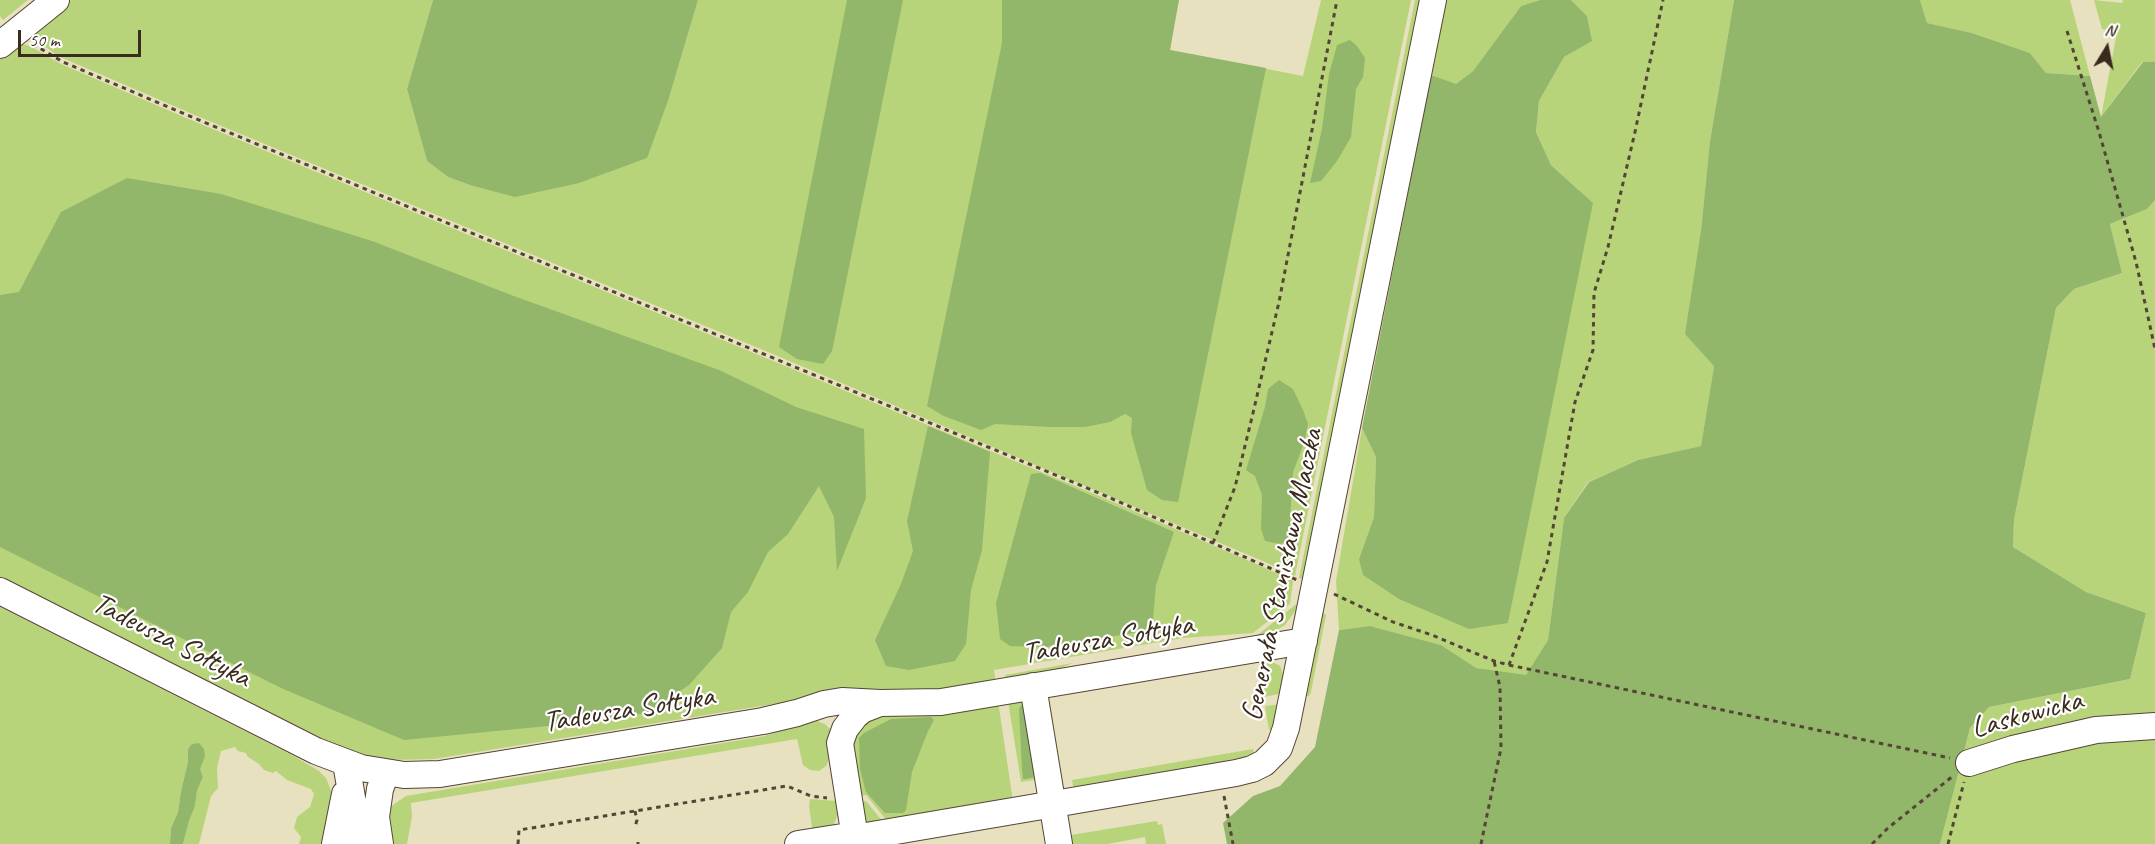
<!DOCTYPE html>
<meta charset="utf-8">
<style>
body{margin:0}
#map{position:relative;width:2155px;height:844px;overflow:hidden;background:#e8e1bf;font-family:Caveat,sans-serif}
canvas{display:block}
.north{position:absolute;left:2077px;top:18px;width:60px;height:60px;-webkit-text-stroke:4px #fff;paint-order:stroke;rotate:10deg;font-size:16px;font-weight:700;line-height:24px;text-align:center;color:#3b2a1e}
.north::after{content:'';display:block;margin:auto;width:21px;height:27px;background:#3b2a1e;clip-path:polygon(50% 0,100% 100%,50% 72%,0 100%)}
.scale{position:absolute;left:18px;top:30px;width:123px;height:27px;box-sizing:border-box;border:3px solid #3b2a1e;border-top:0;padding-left:8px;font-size:18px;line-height:21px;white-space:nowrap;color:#3b2a1e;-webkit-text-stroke:4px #fff;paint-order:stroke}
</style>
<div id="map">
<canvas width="2155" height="844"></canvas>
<div class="north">N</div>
<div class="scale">50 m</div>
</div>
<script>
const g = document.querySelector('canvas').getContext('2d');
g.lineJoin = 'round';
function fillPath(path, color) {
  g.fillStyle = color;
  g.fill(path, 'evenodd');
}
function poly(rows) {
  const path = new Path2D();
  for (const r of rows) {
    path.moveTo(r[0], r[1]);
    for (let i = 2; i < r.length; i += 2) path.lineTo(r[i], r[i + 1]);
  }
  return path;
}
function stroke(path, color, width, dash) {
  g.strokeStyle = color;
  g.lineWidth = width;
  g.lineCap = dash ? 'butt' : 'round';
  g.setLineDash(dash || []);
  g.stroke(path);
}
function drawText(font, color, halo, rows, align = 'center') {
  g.font = font + ' Caveat,sans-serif';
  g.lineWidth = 4.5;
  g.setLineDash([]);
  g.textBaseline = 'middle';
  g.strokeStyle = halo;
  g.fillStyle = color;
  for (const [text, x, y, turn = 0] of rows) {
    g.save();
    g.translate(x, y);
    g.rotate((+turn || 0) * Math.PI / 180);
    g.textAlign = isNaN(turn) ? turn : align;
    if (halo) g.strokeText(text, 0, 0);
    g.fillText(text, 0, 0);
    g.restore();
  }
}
const green = poly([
 [0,0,28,0,3,20,0,16],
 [68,0,433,0,407,89,427,161,448,177,470,185,669,98,698,0,1178,0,1170,50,1303,76,1321,0,1411,0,1295,576,1265,562,768,352,197,116,58,56,29,35],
 [1415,0,1423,0,1306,580,1299,578],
 [1446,0,1540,0,1521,6,1473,71,1455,85,1431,75],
 [1571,0,1734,0,1710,141,1701,231,1714,366,1701,446,1638,460,1588,482,1564,518,1548,640,1526,676,1475,668,1441,645,1370,626,1339,630,1336,581,1362,428,1376,457,1374,517,1359,559,1508,623,1585,231,1579,190,1551,165,1536,132,1539,101,1564,57,1591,41,1587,16],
 [1920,0,2070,0,2090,76,2046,73,2030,53,1972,33,1927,23],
 [2094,0,2122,3,2123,0,2155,0,2155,62,2142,62,2101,117,2117,32,2102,29],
 [18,42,32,47,61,64,184,117,1104,498,1263,567,1293,581,1290,604,1253,633,1183,638,994,670,996,684,942,693,842,693,434,759,391,760,346,753,0,581,0,54],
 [2155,200,2155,844,1940,844,1970,728,1989,707,2130,679,2146,613,2086,592,2013,547,2014,520,2056,308,2074,289,2122,273,2110,224,2147,209],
 [1295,605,1299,606,1285,625,1269,635,1255,637],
 [0,607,292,755,319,771,326,778,334,798,331,844,299,844,301,837,294,828,297,817,310,807,314,794,311,789,287,780,276,771,273,773,264,770,259,764,248,757,246,753,238,751,235,747,221,751,217,768,218,788,211,796,199,844,183,844,189,821,195,806,197,791,203,777,188,749,188,762,181,791,178,812,171,828,170,844,0,844],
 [1321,610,1326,615,1311,692,1309,696,1303,696],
 [1258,659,1268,659,1280,666,1285,680,1283,693,1264,697],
 [1073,663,1048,673,1006,681,1005,675],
 [1018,700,1025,704,1039,779,1021,782,1008,701],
 [998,701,1013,801,888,822,866,795,859,796,852,738,869,719],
 [1281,704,1276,729,1269,730,1265,706],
 [814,720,825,724,831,730,829,760,826,766,819,771,810,770,803,765,797,739,411,803,412,816,407,844,388,844,385,837,390,807,406,796,765,736],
 [1253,749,1255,757,1074,791,1072,780],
 [810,799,837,801,837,816,833,827,813,834,809,806],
 [860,801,866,801,884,823,873,825,867,823,864,819],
 [1157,821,1158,825,1162,824,1166,844,1146,844,1145,837,1108,844,1073,844,1071,835]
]);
const forest = poly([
 [433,0,698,0,669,98,647,158,579,183,515,197,470,185,448,177,427,161,407,89],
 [847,0,903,0,832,351,823,364,797,359,779,347],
 [1002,0,1179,0,1170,50,1266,68,1178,502,1162,500,1147,490,1131,433,1132,418,1125,414,1110,422,1085,427,1051,427,995,424,981,430,944,416,927,406,1002,43],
 [1540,0,1571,0,1587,16,1592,41,1564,57,1539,101,1536,132,1551,165,1593,203,1508,623,1469,629,1399,599,1363,575,1359,559,1374,517,1376,457,1362,428,1431,75,1456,84,1473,71,1521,6],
 [1734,0,1920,0,1927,23,1972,33,2030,53,2046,73,2090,76,2101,117,2143,62,2155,62,2155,200,2147,209,2110,224,2122,273,2074,289,2056,308,2014,520,2013,547,2086,592,2146,613,2130,679,1989,707,1970,728,1940,844,1227,844,1223,823,1253,796,1280,786,1315,747,1339,630,1370,626,1441,645,1476,668,1526,675,1548,640,1564,518,1589,482,1638,460,1701,446,1714,366,1685,334,1701,231,1710,141],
 [1350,40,1357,46,1365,58,1363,77,1356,89,1351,137,1337,161,1321,181,1310,183,1322,129,1329,74,1337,45],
 [127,178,221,194,372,241,511,295,719,370,796,407,864,429,866,498,837,571,834,517,819,486,788,534,768,552,748,592,731,612,722,648,689,685,646,713,599,721,404,740,281,688,0,547,0,295,19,292,61,212],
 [1279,380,1293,389,1303,410,1308,424,1304,443,1293,472,1290,520,1294,538,1280,544,1265,541,1261,529,1262,495,1255,476,1246,470,1265,407,1268,389],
 [928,426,990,452,982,550,971,590,966,644,955,661,909,670,886,666,875,640,901,584,913,551,907,521],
 [1040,473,1174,532,1156,585,1152,630,1047,647,1010,646,1000,639,996,603,1031,474],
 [1021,705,1025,710,1035,773,1035,777,1026,779,1023,779,1022,769,1019,709],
 [931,717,934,720,928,731,912,772,906,810,903,813,885,813,866,792,860,769,859,738,864,733,891,719],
 [199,743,204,749,205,756,200,769,203,777,197,791,195,806,189,821,183,844,170,844,171,828,178,812,181,791,188,762,188,749,192,744]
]);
const path = poly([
 [2067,31,2099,132,2136,262,2155,349],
 [33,44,63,62,194,118,1099,493,1297,580],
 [1213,543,1235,487,1253,413,1279,302,1337,0],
 [1334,594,1393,622,1432,635,1494,661,1509,665,1547,562,1575,402,1593,350,1594,293,1608,247,1635,132,1663,0],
 [1509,665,1950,758],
 [1224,796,1233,844],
 [635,811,637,820,635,827],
 [638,842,638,844],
 [518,844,519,830,787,786,811,796,827,798],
 [1481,844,1501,748,1500,687,1494,661],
 [1872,844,1888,828,1953,776],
 [1948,844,1964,782]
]);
const minor = poly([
 [0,45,56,0],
 [0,591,316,751,361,768,404,775,440,774,763,721,797,713,824,704,842,701,880,703,941,702,1304,641],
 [1033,686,1059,844],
 [346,763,360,844],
 [1969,763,2013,749,2096,730,2155,726],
 [335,844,345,794],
 [380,844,376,817,380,789,386,773],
 [798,844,855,835,866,836,1236,773,1252,769,1264,763,1279,748,1286,728,1433,0],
 [856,844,840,743,845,729,855,716,862,710,880,703]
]);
const streetNames = [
 ["Generała Stanisława Maczka",1283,575,-78],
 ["Tadeusza Sołtyka",1108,640,-10],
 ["Tadeusza Sołtyka",171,641,27],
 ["Tadeusza Sołtyka",629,710,-9],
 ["Laskowicka",2027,715,-15]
];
fillPath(green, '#b8d47a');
fillPath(forest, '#92b66a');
stroke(minor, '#554536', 28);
stroke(path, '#554536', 3, [4.5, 4.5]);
stroke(minor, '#fff', 26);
drawText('30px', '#3b2a1e', '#fff', streetNames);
</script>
